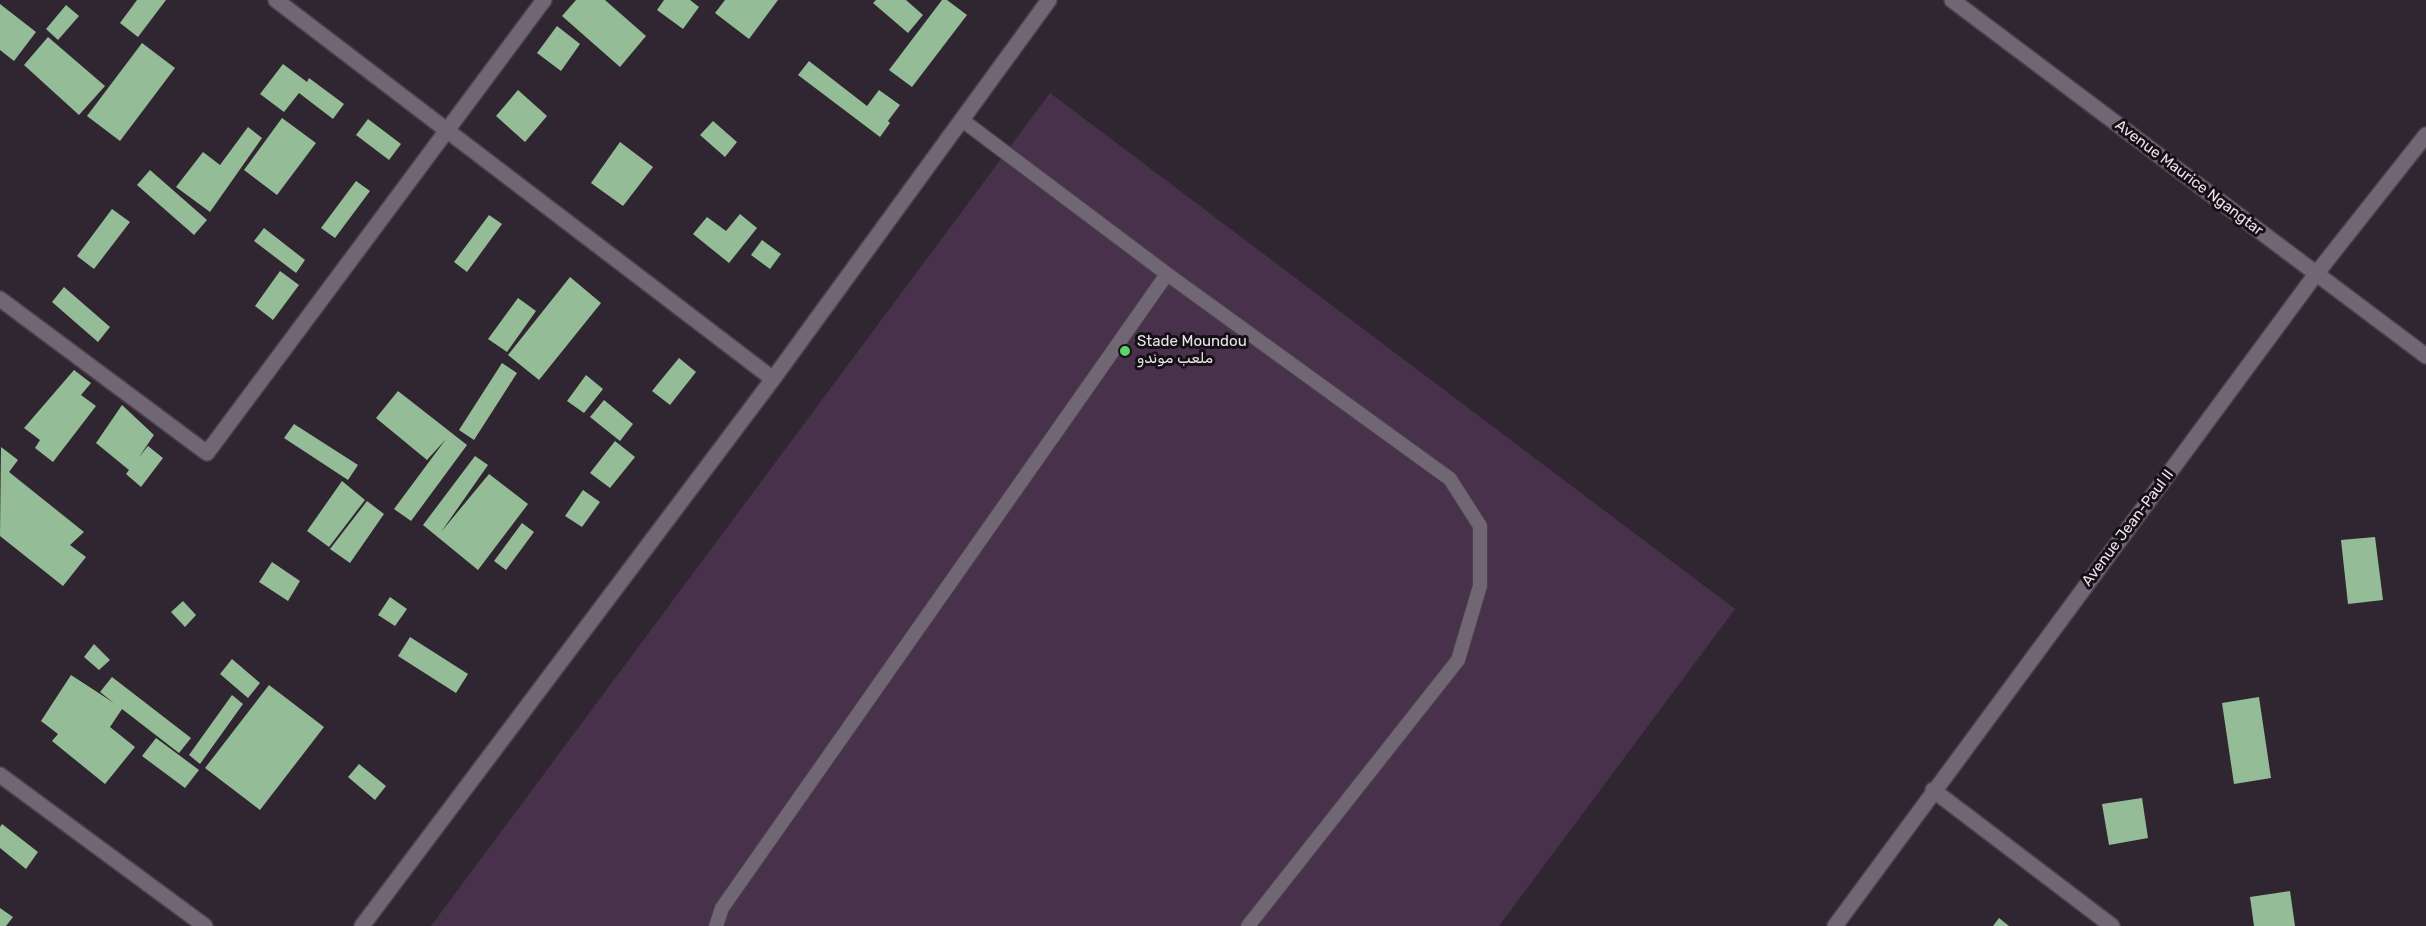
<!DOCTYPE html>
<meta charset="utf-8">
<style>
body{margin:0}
canvas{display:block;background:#302631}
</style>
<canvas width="2426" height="926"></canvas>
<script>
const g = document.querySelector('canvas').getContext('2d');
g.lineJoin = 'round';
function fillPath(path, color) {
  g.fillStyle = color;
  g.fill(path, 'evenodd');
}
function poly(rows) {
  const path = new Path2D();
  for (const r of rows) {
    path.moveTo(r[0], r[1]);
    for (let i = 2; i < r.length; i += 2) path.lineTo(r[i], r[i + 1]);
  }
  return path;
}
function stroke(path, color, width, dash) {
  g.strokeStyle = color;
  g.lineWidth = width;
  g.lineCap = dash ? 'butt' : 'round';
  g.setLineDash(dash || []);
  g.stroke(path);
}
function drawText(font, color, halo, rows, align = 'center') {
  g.font = font + ' Rubik,"Noto Sans Arabic",sans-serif';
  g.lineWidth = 6;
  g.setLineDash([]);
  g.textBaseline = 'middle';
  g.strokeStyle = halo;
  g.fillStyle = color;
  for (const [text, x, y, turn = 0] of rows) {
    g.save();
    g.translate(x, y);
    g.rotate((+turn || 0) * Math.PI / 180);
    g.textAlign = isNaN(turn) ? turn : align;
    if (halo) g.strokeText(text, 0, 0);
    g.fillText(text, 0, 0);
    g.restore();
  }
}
const green = poly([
 [1050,93,1735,609,1499,926,431,926]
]);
const building = poly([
 [137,0,166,0,138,37,120,23],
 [576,0,605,0,646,36,620,67,562,16],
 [664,0,690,0,699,7,683,29,657,10],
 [725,0,778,0,749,39,715,13],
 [876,0,906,0,923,15,908,33,873,3],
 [942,0,947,0,967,15,912,87,889,70],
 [0,4,36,32,14,61,0,50],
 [66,5,79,16,58,40,46,29],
 [557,26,580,44,561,71,537,53],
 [48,37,105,86,79,115,24,65],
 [142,43,175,68,120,141,87,116],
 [809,61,867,106,879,90,900,105,888,121,890,123,880,137,798,75],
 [283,64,307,82,309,78,344,104,333,119,299,93,284,112,260,94],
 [518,90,547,116,525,142,496,116],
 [282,118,316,143,277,195,244,170],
 [368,119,401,144,389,160,356,135],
 [713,121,737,142,725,157,700,135],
 [248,127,262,138,210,212,176,187,203,152,220,165],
 [620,142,653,167,623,206,591,183],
 [150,170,207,220,194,235,137,185],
 [356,181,370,191,335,238,321,228],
 [112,209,130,222,94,269,77,256],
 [740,214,757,228,729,263,693,234,707,217,726,231],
 [489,215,502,224,467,272,454,262],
 [264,228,305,260,296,273,254,241],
 [762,240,781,254,770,269,751,255],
 [280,271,299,285,273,320,255,306],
 [570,277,601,303,539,380,508,355],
 [64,287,110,327,98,342,52,302],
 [518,298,536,311,507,352,488,339],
 [679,358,696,372,670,405,652,391],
 [502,363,517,373,474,440,459,430],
 [74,370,91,383,81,395,96,406,53,462,35,448,40,440,24,428],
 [586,375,603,389,584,413,567,401],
 [398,391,467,445,411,521,394,509,446,439,427,460,376,418],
 [604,400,633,424,620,441,590,417],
 [122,405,154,435,139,457,148,446,163,458,141,487,126,474,129,470,96,443],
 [294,424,358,465,348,480,284,438],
 [615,441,635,457,610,488,590,473],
 [1,447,18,460,9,472,84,532,70,545,86,557,63,586,0,536],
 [475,456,488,465,441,532,489,474,528,504,478,570,423,525],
 [342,481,365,500,329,547,307,531],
 [583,490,600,502,582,527,565,516],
 [367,501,384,514,350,563,330,549],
 [522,523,534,532,506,570,494,561],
 [2375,537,2383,600,2348,604,2341,540],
 [272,562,300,581,288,601,259,582],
 [390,597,407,609,395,626,378,615],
 [183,601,196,615,185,627,171,612],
 [410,637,468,674,456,693,398,656],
 [94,644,110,660,99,670,84,657],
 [232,659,260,683,248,698,220,674],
 [71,675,114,703,100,692,112,677,191,738,179,753,122,709,110,727,135,747,105,784,52,741,58,734,41,721],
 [269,685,324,727,260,810,205,768],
 [232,695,243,704,200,764,189,755],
 [2259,697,2271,778,2234,784,2222,703],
 [156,738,199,770,185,788,142,756],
 [359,764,386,786,375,800,348,777],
 [2142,798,2148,838,2109,845,2102,804],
 [2,824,38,852,26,869,0,848,0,827],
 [2290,891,2295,926,2254,926,2250,897],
 [0,908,13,917,6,926,0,926],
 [1999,918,2009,926,1993,926]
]);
const service = poly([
 [962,120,1167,274,1450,479,1480,526,1480,586,1458,660,1248,926],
 [716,926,722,908,1167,274]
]);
const minor = poly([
 [276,0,773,379],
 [0,299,207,453,544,0],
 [0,775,205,926],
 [1933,790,2112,926],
 [362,926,773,379,1049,0]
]);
const tertiary = poly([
 [1952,0,2426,356],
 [1835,926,2316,274,2426,135]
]);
const markers = [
 [1125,351,6,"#5ad56e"]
];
const streetNames = [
 ["Avenue Maurice Ngangtar",2189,178,37],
 ["Avenue Jean-Paul II",2128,528,-53]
];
const poiNames = [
 ["Stade Moundou",1137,342],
 ["ملعب موندو",1137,359]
];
fillPath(green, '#48314b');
fillPath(building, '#94bd97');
stroke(service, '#4a414b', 16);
stroke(minor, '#4a414b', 18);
stroke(tertiary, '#4a414b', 18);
stroke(service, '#716673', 14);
stroke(minor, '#716673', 15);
stroke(tertiary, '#716673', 15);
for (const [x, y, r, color] of markers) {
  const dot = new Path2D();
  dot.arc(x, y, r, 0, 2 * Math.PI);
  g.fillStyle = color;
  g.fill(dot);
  stroke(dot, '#151015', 2);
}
drawText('15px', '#ebe4eb', '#151015', streetNames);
drawText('15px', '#ebe4eb', '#151015', poiNames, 'left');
</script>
